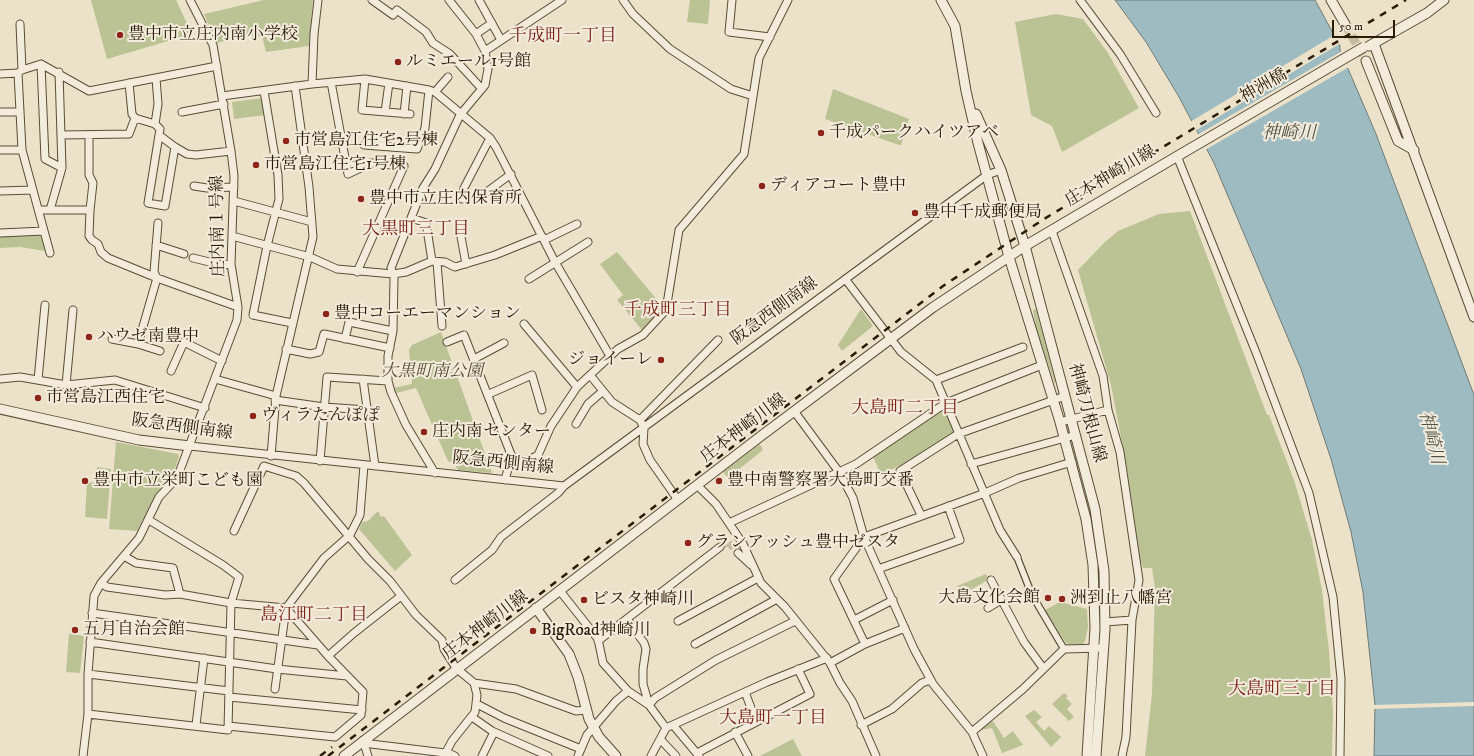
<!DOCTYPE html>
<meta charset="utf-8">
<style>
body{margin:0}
#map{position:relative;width:1474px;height:756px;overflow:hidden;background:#ece2c9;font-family:"IM FELL DW Pica",serif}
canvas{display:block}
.scale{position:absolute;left:1332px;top:20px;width:63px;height:18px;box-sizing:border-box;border:2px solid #2a1b06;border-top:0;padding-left:5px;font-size:12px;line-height:14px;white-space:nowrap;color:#2a1b06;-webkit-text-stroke:3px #f3ecdc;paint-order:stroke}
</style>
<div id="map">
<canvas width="1474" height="756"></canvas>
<div class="scale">50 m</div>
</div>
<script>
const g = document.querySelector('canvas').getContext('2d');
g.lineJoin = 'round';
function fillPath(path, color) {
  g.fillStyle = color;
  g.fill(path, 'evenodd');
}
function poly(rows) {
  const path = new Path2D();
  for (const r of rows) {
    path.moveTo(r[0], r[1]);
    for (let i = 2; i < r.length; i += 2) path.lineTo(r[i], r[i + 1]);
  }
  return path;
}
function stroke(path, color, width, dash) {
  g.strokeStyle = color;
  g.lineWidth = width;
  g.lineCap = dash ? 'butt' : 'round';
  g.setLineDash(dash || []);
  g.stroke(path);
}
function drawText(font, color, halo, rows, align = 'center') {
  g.font = font + ' "IM FELL DW Pica","Noto Serif JP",serif';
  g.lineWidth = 4;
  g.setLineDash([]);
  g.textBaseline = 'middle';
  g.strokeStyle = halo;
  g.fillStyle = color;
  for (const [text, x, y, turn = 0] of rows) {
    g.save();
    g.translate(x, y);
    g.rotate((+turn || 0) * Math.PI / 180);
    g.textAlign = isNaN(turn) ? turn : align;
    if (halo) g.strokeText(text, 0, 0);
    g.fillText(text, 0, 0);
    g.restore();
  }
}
const green = poly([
 [91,0,176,0,192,34,107,59],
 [264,0,313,0,309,46,266,52,262,36,252,38,251,34,217,43,204,14],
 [690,0,710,0,708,24,687,22],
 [1056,14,1083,19,1108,53,1139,108,1062,152,1052,126,1031,115,1015,22],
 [833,89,909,119,901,145,899,145,825,119],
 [263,98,265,115,234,119,232,102],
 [1190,211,1267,415,1269,415,1294,480,1312,540,1322,590,1329,651,1333,712,1332,756,1145,756,1152,694,1155,588,1152,568,1143,568,1140,558,1127,469,1111,385,1078,270,1105,242,1118,231,1159,214],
 [37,234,41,236,45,251,20,247,0,248,0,235],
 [617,252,664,308,642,330,617,300,623,295,600,264],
 [861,309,873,326,842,351,838,345],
 [1036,309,1055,381,1055,384,1036,329,1033,310],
 [441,332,492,473,458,470,454,463,448,461,416,388,396,393,393,388,412,384,409,350,412,345],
 [945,407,956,433,911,461,881,474,872,455],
 [116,442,178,454,179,457,172,476,152,502,137,531,109,529],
 [760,444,763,450,728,478,723,472],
 [97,467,111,469,107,519,85,517,87,482,96,483],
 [378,511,381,517,384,516,412,555,395,571,359,529,362,522,368,521],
 [986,574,987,576,986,581,964,594,961,593,957,586],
 [1060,602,1087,609,1088,627,1085,641,1083,644,1069,645,1066,643,1045,610],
 [69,634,84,636,80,673,66,672],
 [1064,693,1068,696,1066,698,1072,704,1067,709,1074,717,1069,721,1052,704],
 [1034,710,1042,717,1036,722,1044,731,1049,726,1061,737,1051,747,1025,716],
 [993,721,1004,738,1013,731,1023,745,1002,753,992,728,980,730],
 [793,739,802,756,760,756]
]);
const water = poly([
 [1115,0,1315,0,1340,46,1340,50,1376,134,1474,395,1474,756,1374,756,1375,705,1363,592,1351,532,1331,459,1301,369,1214,163,1179,97,1146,42,1115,0]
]);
const pier = poly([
 [1336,34,1341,43,1195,131,1190,122],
 [1342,51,1349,67,1205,150,1197,135],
 [1474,702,1474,706,1373,709,1373,705]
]);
const minorTunnel = poly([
 [720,547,728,542,738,553]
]);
const tertiaryTunnel = poly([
 [1345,24,1366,61]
]);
const pedestrian = poly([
 [1017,557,1032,595,1064,649]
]);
const minor = poly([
 [372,0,393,15,397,10,426,32,433,43,450,54,482,89],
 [479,0,501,40],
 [623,0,633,14,670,49,731,89,753,96],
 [732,0,729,32,770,37],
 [1080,0,1120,54,1156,113],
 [20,24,22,70],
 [476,34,492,23],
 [485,51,562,0],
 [41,64,45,159,62,168],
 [18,73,22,70,41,64,89,91,217,66],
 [0,74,18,73,22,150,50,253],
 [448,77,435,92,490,138,496,147,555,262,610,356],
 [365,79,362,110,410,114],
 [331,82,348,174,371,163,404,166,357,272],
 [129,83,132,114,135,118,155,124,160,129,159,135,175,147,187,154,196,155,231,151],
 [312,84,365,79,429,90],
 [264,91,278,175,279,199,267,246,253,315,292,323],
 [222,96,312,84,314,34,318,0],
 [0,112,20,112],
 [182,112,224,104],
 [385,112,389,83],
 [404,114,407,86],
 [155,124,158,104,156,78],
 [61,135,129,134,135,118],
 [89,135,89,175,93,183,90,210],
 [159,135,148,203,165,206,175,147],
 [364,145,417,149,425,128,429,90,435,92],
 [0,150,22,150],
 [1177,156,1257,355,1309,493,1333,597,1341,679,1340,756],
 [194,186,207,188,234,187],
 [0,191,33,190],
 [484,194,511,174],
 [462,199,464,188,490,138],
 [234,201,312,222],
 [39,210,90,210,89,236,92,240,98,244,101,252,108,258,157,278,238,307],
 [50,210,62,168,59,72],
 [412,218,426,223,432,261],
 [158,223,154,272,157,278,138,344,160,351],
 [459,226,466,264],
 [1052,231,1103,376,1108,410,1060,422],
 [0,233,44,231],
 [232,236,310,257,337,269,393,274,406,272,432,261,445,262,455,267,495,255,542,236],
 [544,240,577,224],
 [156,245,184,254],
 [193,258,222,265,231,264],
 [437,262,442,326],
 [529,279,588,242],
 [846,280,901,352,936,380,1000,530,1017,557],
 [524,324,577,387],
 [112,339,138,344],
 [345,339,349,322,393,331],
 [447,342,464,335,514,462],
 [286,349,310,354,319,352,324,334,390,348],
 [474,359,504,343],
 [171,371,184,342,222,361],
 [590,375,612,402,640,420,644,428,643,444,650,460,678,500],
 [0,379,20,377,66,385,115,380,205,408],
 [215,379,276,396],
 [363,379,375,466],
 [38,380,45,305],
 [936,380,1023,347],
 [66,385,73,310],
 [489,394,532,375,542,410],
 [275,400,324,407,367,410],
 [1108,410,1120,452,1139,580,1132,620,1126,737,1122,756],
 [794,411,839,472,853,498,864,537,914,649,933,684,972,732,1023,689,1064,649,1103,648],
 [640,420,718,340],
 [576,424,588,404,603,391],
 [190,446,564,486,987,175,1001,170],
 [271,456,276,396,313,237,309,187,295,86],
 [320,461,327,377,388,381],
 [971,464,1076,435],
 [435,473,406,425,391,392,388,381,388,356,393,331,394,278,391,268,423,188,435,169,460,115,485,85,488,69,485,51,476,34,449,0],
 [505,480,508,469,514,462,529,460,538,455,551,426,577,387,618,349,643,335,666,310,679,230,744,154,759,58,788,0],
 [697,485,716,504,743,544,761,583,785,607,830,663,840,683,852,701,876,756],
 [921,515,900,471,958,434,1065,396],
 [729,523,856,464,946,403,1042,365],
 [234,531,264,466,296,476,304,483,368,559,390,581,416,615,442,640,444,649,456,668,474,683,477,695,475,712,452,741,444,756],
 [738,553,751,565],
 [124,556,136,563,173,568,180,594,231,603,286,608,328,656,363,692,361,715,335,737,228,726],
 [878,569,960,540,948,506],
 [455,580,492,550,501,537,558,493,564,486],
 [991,580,1024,642,1043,668],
 [101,583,107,587,165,595,180,594],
 [560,591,598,639,603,663,628,691,649,705,666,728],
 [988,608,1001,600],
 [92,613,318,645],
 [627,619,644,643,646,649,643,669,643,684,649,705],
 [854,620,893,600],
 [678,621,758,578],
 [1105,622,1132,620],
 [598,641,720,547],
 [90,642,277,669,347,676],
 [695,644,777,599],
 [865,644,834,579,864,537,985,493,1019,478,1072,462],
 [328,656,354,633,401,596],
 [830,663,865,644,905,628],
 [88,674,229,691],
 [474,683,516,689,576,711,586,710],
 [275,689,286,608,324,558,350,535,360,515,364,465],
 [745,692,756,721],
 [229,697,362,710],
 [477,704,504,718,581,749],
 [649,705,655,698,716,660,795,621],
 [88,714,228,730,231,603,239,577,223,565,149,520],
 [472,717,492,731,548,756],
 [196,725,204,658],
 [673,725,699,756],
 [861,725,892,709,922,683,930,680],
 [735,732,748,756],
 [972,732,983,756],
 [660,739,676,756],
 [446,752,455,756],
 [697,753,810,694,798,669],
 [83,756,88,714,88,674,94,596,101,583,139,538,159,497,177,478,237,320,238,307,231,264,234,176,231,151,213,45,190,0],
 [368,756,363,740,371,744,445,753],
 [482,756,494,732],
 [578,756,587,735,616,701,628,691],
 [651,756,666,728,767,682,827,658]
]);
const tertiary = poly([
 [941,0,955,26,966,91,978,143,1009,257,1060,422,1086,519,1093,565,1095,628,1087,756],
 [1331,0,1345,24],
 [1374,44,1474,317],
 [1369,46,1427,13,1444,0],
 [1366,61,1398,141,1414,150],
 [976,114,1001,170,1025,246,1095,509,1104,571,1105,629,1096,756],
 [0,409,139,440,190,446],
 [536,608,569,654,578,677,589,719,599,737,616,756],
 [344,756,761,436,932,308,1025,246,1181,154]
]);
const rail = poly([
 [320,756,332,747],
 [328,756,943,286,1044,219,1406,0]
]);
const tertiaryBridge = poly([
 [1181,154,1364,47]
]);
const markers = [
 [120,35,4,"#8f2418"],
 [398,62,4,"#8f2418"],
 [821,133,4,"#8f2418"],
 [286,141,4,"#8f2418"],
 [256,165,4,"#8f2418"],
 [762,186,4,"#8f2418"],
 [361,199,4,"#8f2418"],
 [915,213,4,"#8f2418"],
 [326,314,4,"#8f2418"],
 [89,337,4,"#8f2418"],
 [661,360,4,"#8f2418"],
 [38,398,4,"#8f2418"],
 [253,416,4,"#8f2418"],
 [424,432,4,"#8f2418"],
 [85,481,4,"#8f2418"],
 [719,481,4,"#8f2418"],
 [688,543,4,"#8f2418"],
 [1048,598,4,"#8f2418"],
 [1062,599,4,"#8f2418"],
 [584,600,4,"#8f2418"],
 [75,630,4,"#8f2418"],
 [533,631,4,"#8f2418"]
];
const poiNames = [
 ["豊中市立庄内南小学校",128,35],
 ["ルミエール1号館",406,62],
 ["千成パークハイツアベ",829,133],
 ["市営島江住宅2号棟",294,141],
 ["市営島江住宅1号棟",264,165],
 ["ディアコート豊中",770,186],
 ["豊中市立庄内保育所",369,199],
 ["豊中千成郵便局",923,213],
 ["豊中コーエーマンション",334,314],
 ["ハウゼ南豊中",97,337],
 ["ジョイーレ",653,360,"right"],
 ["市営島江西住宅",46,398],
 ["ヴィラたんぽぽ",261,416],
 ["庄内南センター",432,432],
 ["豊中市立栄町こども園",93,481],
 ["豊中南警察署大島町交番",727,481],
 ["グランアッシュ豊中ゼスタ",696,543],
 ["大島文化会館",1040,598,"right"],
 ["洲到止八幡宮",1070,599],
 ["ビスタ神崎川",592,600],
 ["五月自治会館",83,630],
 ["BigRoad神崎川",541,631]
];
const streetNames = [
 ["神洲橋",1264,87,-30],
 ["庄本神崎川線",1111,177,-31],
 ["庄内南１号線",219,226,-91],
 ["阪急西側南線",775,312,-36],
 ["神崎刀根山線",1086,413,75],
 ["阪急西側南線",182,428,8],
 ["庄本神崎川線",744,429,-37],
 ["阪急西側南線",503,464,6],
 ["庄本神崎川線",486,626,-37]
];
const parkNames = [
 ["大黒町南公園",432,372]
];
const neighbourhoodNames = [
 ["千成町一丁目",563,37],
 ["大黒町三丁目",416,230],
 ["千成町三丁目",678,311],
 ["大島町二丁目",905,409],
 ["島江町二丁目",314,616],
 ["大島町三丁目",1282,690],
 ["大島町一丁目",773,719]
];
const waterNames = [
 ["神崎川",1289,134],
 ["神崎川",1430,438,76]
];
fillPath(green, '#bbc294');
fillPath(water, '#9ebbc1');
stroke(water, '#707b76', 1);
fillPath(pier, '#ece2c9');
stroke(minorTunnel, '#c5baa2', 7, [7, 3.5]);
stroke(tertiaryTunnel, '#c5baa2', 9, [9, 4.5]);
stroke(pedestrian, '#5a4d37', 8);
stroke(minor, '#5a4d37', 9);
stroke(tertiary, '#5a4d37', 11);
stroke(pedestrian, '#f3ecdc', 5.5);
stroke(minor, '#f3ecdc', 7);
stroke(tertiary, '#f3ecdc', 9);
stroke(rail, '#2a1b06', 2.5, [7, 7]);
stroke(tertiaryBridge, '#5a4d37', 11, []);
stroke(tertiaryBridge, '#f3ecdc', 9);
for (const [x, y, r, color] of markers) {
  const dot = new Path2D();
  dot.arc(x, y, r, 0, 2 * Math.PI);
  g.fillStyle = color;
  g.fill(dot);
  stroke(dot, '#f3ecdc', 1.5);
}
drawText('17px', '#2a1b06', '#f3ecdc', poiNames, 'left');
drawText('17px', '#2a1b06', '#f3ecdc', streetNames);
drawText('italic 17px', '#564d31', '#f3ecdc', parkNames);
drawText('18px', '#7a1f14', '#f3ecdc', neighbourhoodNames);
drawText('italic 18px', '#535347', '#f3ecdc', waterNames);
</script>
